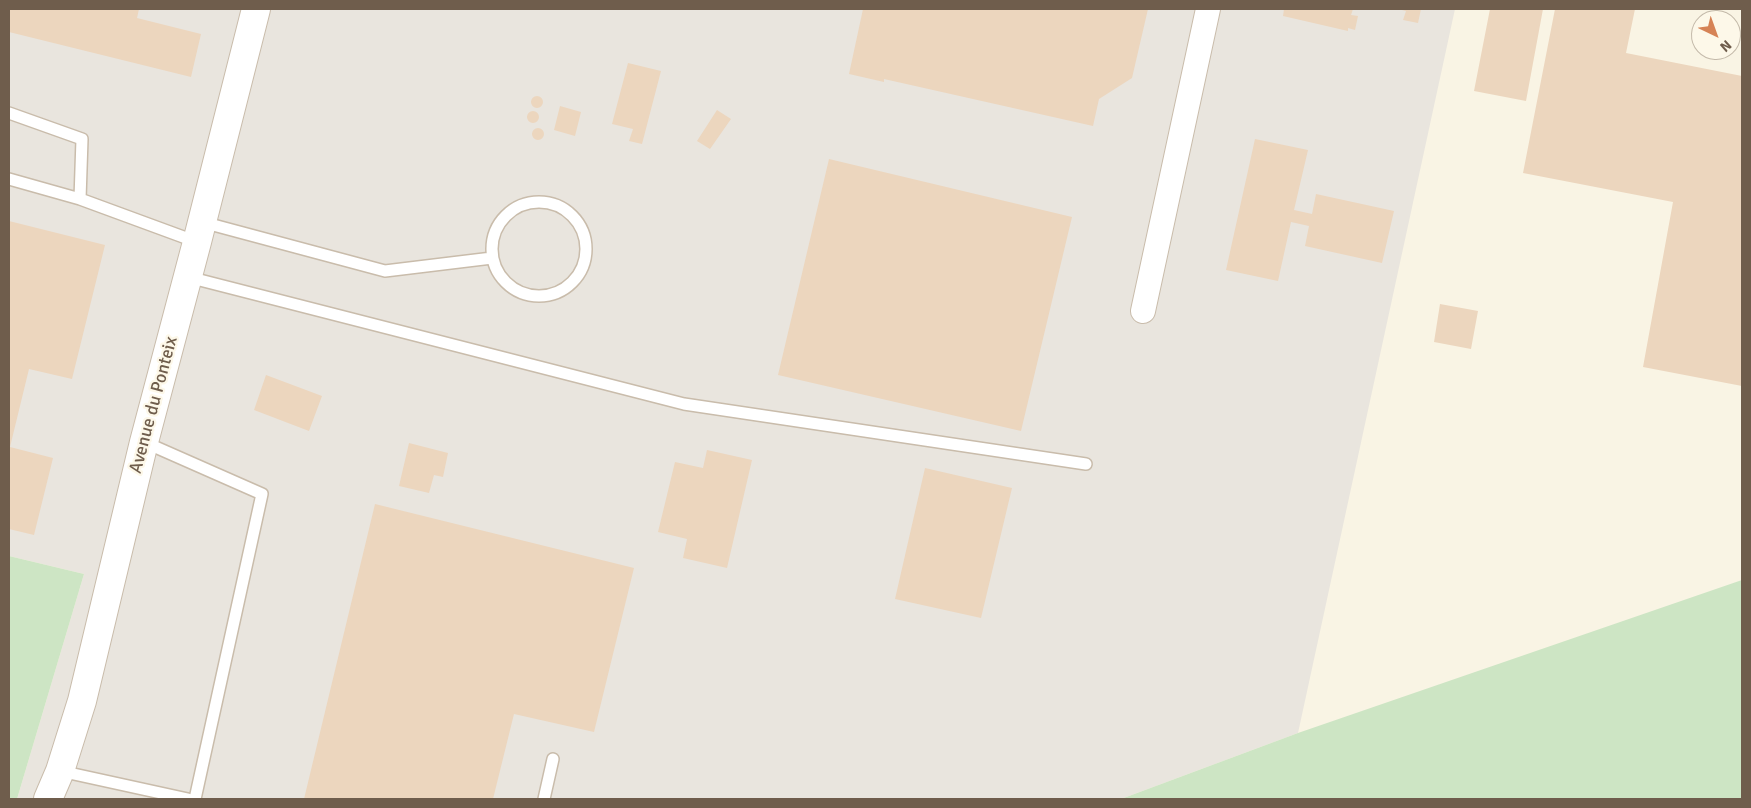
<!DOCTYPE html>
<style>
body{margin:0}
#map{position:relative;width:1751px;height:808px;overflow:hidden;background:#f9f4e4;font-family:Signika,sans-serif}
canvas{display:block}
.frame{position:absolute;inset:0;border:10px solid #6f5d4c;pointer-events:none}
.north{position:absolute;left:1691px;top:10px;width:50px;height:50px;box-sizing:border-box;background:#fdf8e9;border:1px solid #c4baaa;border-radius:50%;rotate:138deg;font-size:14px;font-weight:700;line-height:20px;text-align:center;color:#6f5d4c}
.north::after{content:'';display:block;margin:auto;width:18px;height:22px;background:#d68356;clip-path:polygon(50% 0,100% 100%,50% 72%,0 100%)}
</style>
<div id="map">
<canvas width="1751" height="808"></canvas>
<div class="frame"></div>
<div class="north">N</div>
</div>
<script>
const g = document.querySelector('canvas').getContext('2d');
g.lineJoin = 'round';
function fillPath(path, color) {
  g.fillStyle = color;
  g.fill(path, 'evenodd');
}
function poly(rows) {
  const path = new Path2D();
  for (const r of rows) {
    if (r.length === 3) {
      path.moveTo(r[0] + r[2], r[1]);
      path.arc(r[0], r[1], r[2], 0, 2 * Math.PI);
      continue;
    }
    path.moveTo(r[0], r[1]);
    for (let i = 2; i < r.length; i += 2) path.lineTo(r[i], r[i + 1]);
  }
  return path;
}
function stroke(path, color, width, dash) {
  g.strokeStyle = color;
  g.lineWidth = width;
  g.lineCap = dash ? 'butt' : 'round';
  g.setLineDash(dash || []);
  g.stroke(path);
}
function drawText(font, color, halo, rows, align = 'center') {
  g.font = font + ' Signika,sans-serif';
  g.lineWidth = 4.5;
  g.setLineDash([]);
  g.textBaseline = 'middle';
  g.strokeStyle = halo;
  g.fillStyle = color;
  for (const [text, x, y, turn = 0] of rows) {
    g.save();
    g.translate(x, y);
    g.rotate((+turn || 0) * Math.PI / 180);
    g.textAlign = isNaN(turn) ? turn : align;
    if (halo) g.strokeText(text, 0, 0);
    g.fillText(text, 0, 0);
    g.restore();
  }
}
const industrial = poly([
 [9,9,1455,9,1298,733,1121,799,17,799,84,574,9,556]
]);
const green = poly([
 [9,556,84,574,17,799,9,799],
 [1742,580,1742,799,1121,799,1298,733]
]);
const building = poly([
 [9,9,139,9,137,18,201,34,191,77,9,32],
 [863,9,1148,9,1132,78,1099,99,1093,126,884,79,884,82,849,74],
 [1284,9,1353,9,1351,15,1358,16,1355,30,1348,28,1348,31,1283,16],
 [1398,9,1421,9,1418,23,1403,20,1406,11],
 [1490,9,1543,9,1526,101,1474,91],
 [1555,9,1635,9,1626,53,1742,76,1742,386,1643,367,1673,202,1523,173],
 [628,63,661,71,642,144,629,141,633,129,612,124],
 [537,102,6],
 [560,106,581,112,575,136,554,130],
 [717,110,731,119,710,149,697,141],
 [533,117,6],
 [538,134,6],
 [1255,139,1308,150,1294,210,1312,214,1316,194,1394,211,1382,263,1305,246,1309,226,1291,222,1278,281,1226,270],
 [829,159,1072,217,1021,431,778,375],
 [9,221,105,245,72,379,29,369,10,447,53,458,34,535,9,529],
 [1440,304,1478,311,1471,349,1434,342],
 [266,375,322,396,309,431,254,410],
 [409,443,448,453,443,477,434,475,429,493,399,486],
 [707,450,752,460,727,568,683,558,687,539,658,532,675,462,703,468],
 [925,468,1012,488,981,618,895,599],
 [375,504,634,568,594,732,514,714,493,799,304,799]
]);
const service = poly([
 [9,113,82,139,80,199],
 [9,179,80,199,197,242],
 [539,249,47],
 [202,222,385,271,492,258],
 [188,277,684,404,1086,464],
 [144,442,262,494,195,799],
 [60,771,188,799],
 [544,799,553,759]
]);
const minor = poly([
 [1143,311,1208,9]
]);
const tertiary = poly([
 [48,799,60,771,82,701,144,442,197,242,256,9]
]);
const streetNames = [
 ["Avenue du Ponteix",154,405,-75]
];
fillPath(industrial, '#e9e5de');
fillPath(green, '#cde5c4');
fillPath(building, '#ecd6be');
stroke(service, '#c9bcab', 14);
stroke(minor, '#c9bcab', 26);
stroke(tertiary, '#c9bcab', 30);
stroke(service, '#fff', 11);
stroke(minor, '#fff', 24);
stroke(tertiary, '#fff', 28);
drawText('18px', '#6f5d4c', '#fdf8e9', streetNames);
</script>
